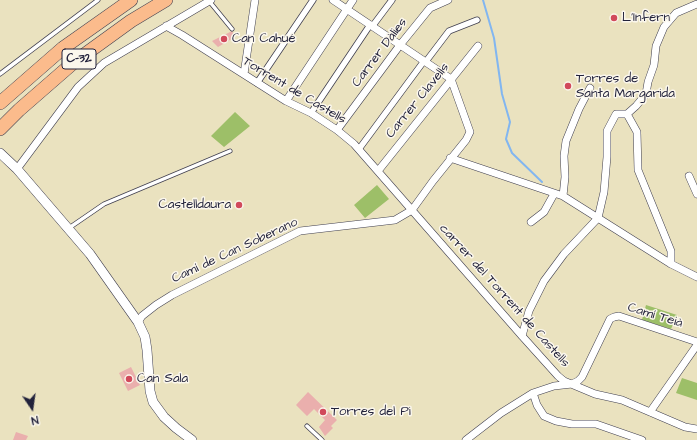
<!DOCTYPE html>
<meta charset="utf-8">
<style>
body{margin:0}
#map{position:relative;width:697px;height:440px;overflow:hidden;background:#eae2bf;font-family:"Architects Daughter",sans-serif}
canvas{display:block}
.north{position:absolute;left:12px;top:388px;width:40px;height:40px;-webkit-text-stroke:3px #fbf7ec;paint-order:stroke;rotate:167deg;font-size:11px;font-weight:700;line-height:16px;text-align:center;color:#22223b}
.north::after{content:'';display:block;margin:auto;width:14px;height:18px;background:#22223b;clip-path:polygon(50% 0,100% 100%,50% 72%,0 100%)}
</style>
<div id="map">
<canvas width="697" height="440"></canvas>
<div class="north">N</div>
</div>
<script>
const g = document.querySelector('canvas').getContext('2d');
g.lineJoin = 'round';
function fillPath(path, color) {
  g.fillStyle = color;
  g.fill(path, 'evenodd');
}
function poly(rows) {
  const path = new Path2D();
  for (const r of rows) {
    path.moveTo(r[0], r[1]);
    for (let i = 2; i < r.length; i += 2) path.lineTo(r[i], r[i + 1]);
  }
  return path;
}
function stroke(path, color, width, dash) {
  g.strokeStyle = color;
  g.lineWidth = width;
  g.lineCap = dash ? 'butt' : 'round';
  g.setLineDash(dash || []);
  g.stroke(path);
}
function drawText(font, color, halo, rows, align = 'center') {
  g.font = font + ' "Architects Daughter",sans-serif';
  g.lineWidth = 3;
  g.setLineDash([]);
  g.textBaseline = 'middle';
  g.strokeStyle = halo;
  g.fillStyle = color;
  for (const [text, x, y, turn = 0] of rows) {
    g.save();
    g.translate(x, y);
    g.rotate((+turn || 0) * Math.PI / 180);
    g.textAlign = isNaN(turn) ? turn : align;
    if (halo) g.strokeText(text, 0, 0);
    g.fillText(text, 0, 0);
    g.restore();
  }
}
const green = poly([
 [235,112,250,126,224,147,211,136],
 [377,185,389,199,365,218,354,205],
 [646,305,677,315,671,329,642,320],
 [682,378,697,383,697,400,676,393]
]);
const stream = poly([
 [483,0,494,38,502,94,510,122,506,139,512,153,542,182]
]);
const building = poly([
 [232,31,235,37,218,47,212,41],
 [131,367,140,385,128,391,119,373],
 [308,392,337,420,331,426,333,428,325,436,319,427,325,420,314,409,307,416,296,405],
 [16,432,28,436,26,440,13,440]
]);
const service = poly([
 [209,1,232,29],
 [0,74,98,0],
 [69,228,104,204,230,151],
 [307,426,322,440]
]);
const pedestrian = poly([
 [257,83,313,0],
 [311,113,370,25,374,24,392,0],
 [359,149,424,61,427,60,449,31,477,20]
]);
const minor = poly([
 [333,0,451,79],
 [166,26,182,35,286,101,311,113,337,130,354,144,522,336,558,376,564,381,595,394,622,400,685,427,697,429],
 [244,74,255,0],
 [286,101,353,0],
 [627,114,636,106,646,94,648,82,654,65,656,46,664,27,676,13,697,4],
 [337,130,400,45,430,8,448,0],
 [450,158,563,196,671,264,697,277],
 [17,169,78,87,104,63,211,0],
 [378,171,478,46],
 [689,176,697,194],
 [563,196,565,177,564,156,566,141,579,109,590,88],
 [531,222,544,212,554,194],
 [138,322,142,316,156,305,172,295,300,231,395,220,412,210,433,181,466,140,470,132,451,79],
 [522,336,529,311,544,281,564,254,598,218,604,192,607,157,607,131,616,114,627,114,637,132,638,170,671,251,671,264],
 [533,393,537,405,544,416,556,421,572,424,596,424,642,440],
 [650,412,697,345],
 [466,440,501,413,533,393,554,386,572,384,578,381,582,377,610,319,614,317,619,316,697,342]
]);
const tertiary = poly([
 [0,153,17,169,90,254,138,322,145,337,147,350,150,391,153,402,164,417,176,428,192,440]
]);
const motorway = poly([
 [0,103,63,48,131,0],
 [0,129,19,110,73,63,131,21,166,0]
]);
const markers = [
 [614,18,4,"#d1495b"],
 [224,39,4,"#d1495b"],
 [568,86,4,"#d1495b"],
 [239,205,4,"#d1495b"],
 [129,379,4,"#d1495b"],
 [323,412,4,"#d1495b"]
];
const shields = [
 [79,59,34]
];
const shieldNames = [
 ["C-32",79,59]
];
const poiNames = [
 ["L'Infern",622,18],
 ["Can Cahué",232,39],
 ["Torres de",576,79],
 ["Santa Margarida",576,94],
 ["Castelldaura",231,205,"right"],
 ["Can Sala",137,379],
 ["Torres del Pi",331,412]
];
const streetNames = [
 ["Carrer Dàlies",380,53,-53],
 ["Torrent de Castells",294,91,31],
 ["Carrer Clavells",418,101,-51],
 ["Camí de Can Soberano",235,251,-25],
 ["carrer del Torrent de Castells",504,296,48],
 ["Camí Teià",655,316,17]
];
fillPath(green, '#9dbf68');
stroke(stream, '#82b6f0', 2);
fillPath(building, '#eaafad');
stroke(service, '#403f4f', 5);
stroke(pedestrian, '#403f4f', 7);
stroke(minor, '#403f4f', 8);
stroke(tertiary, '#403f4f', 10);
stroke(motorway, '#403f4f', 14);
stroke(service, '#fff', 3.5);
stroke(pedestrian, '#fff', 5.5);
stroke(minor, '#fff', 7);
stroke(tertiary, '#fff', 9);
stroke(motorway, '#fbbb8c', 13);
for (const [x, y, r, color] of markers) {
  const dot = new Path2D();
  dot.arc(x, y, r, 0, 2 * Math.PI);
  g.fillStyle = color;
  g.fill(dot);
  stroke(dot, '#fbf7ec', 1.5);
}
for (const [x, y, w] of shields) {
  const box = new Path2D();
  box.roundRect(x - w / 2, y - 10, w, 20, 3);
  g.fillStyle = '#fbf7ec';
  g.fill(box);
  stroke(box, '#22223b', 1);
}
drawText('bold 12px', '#22223b', null, shieldNames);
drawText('13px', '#22223b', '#fbf7ec', poiNames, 'left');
drawText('13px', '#22223b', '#fbf7ec', streetNames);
</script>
